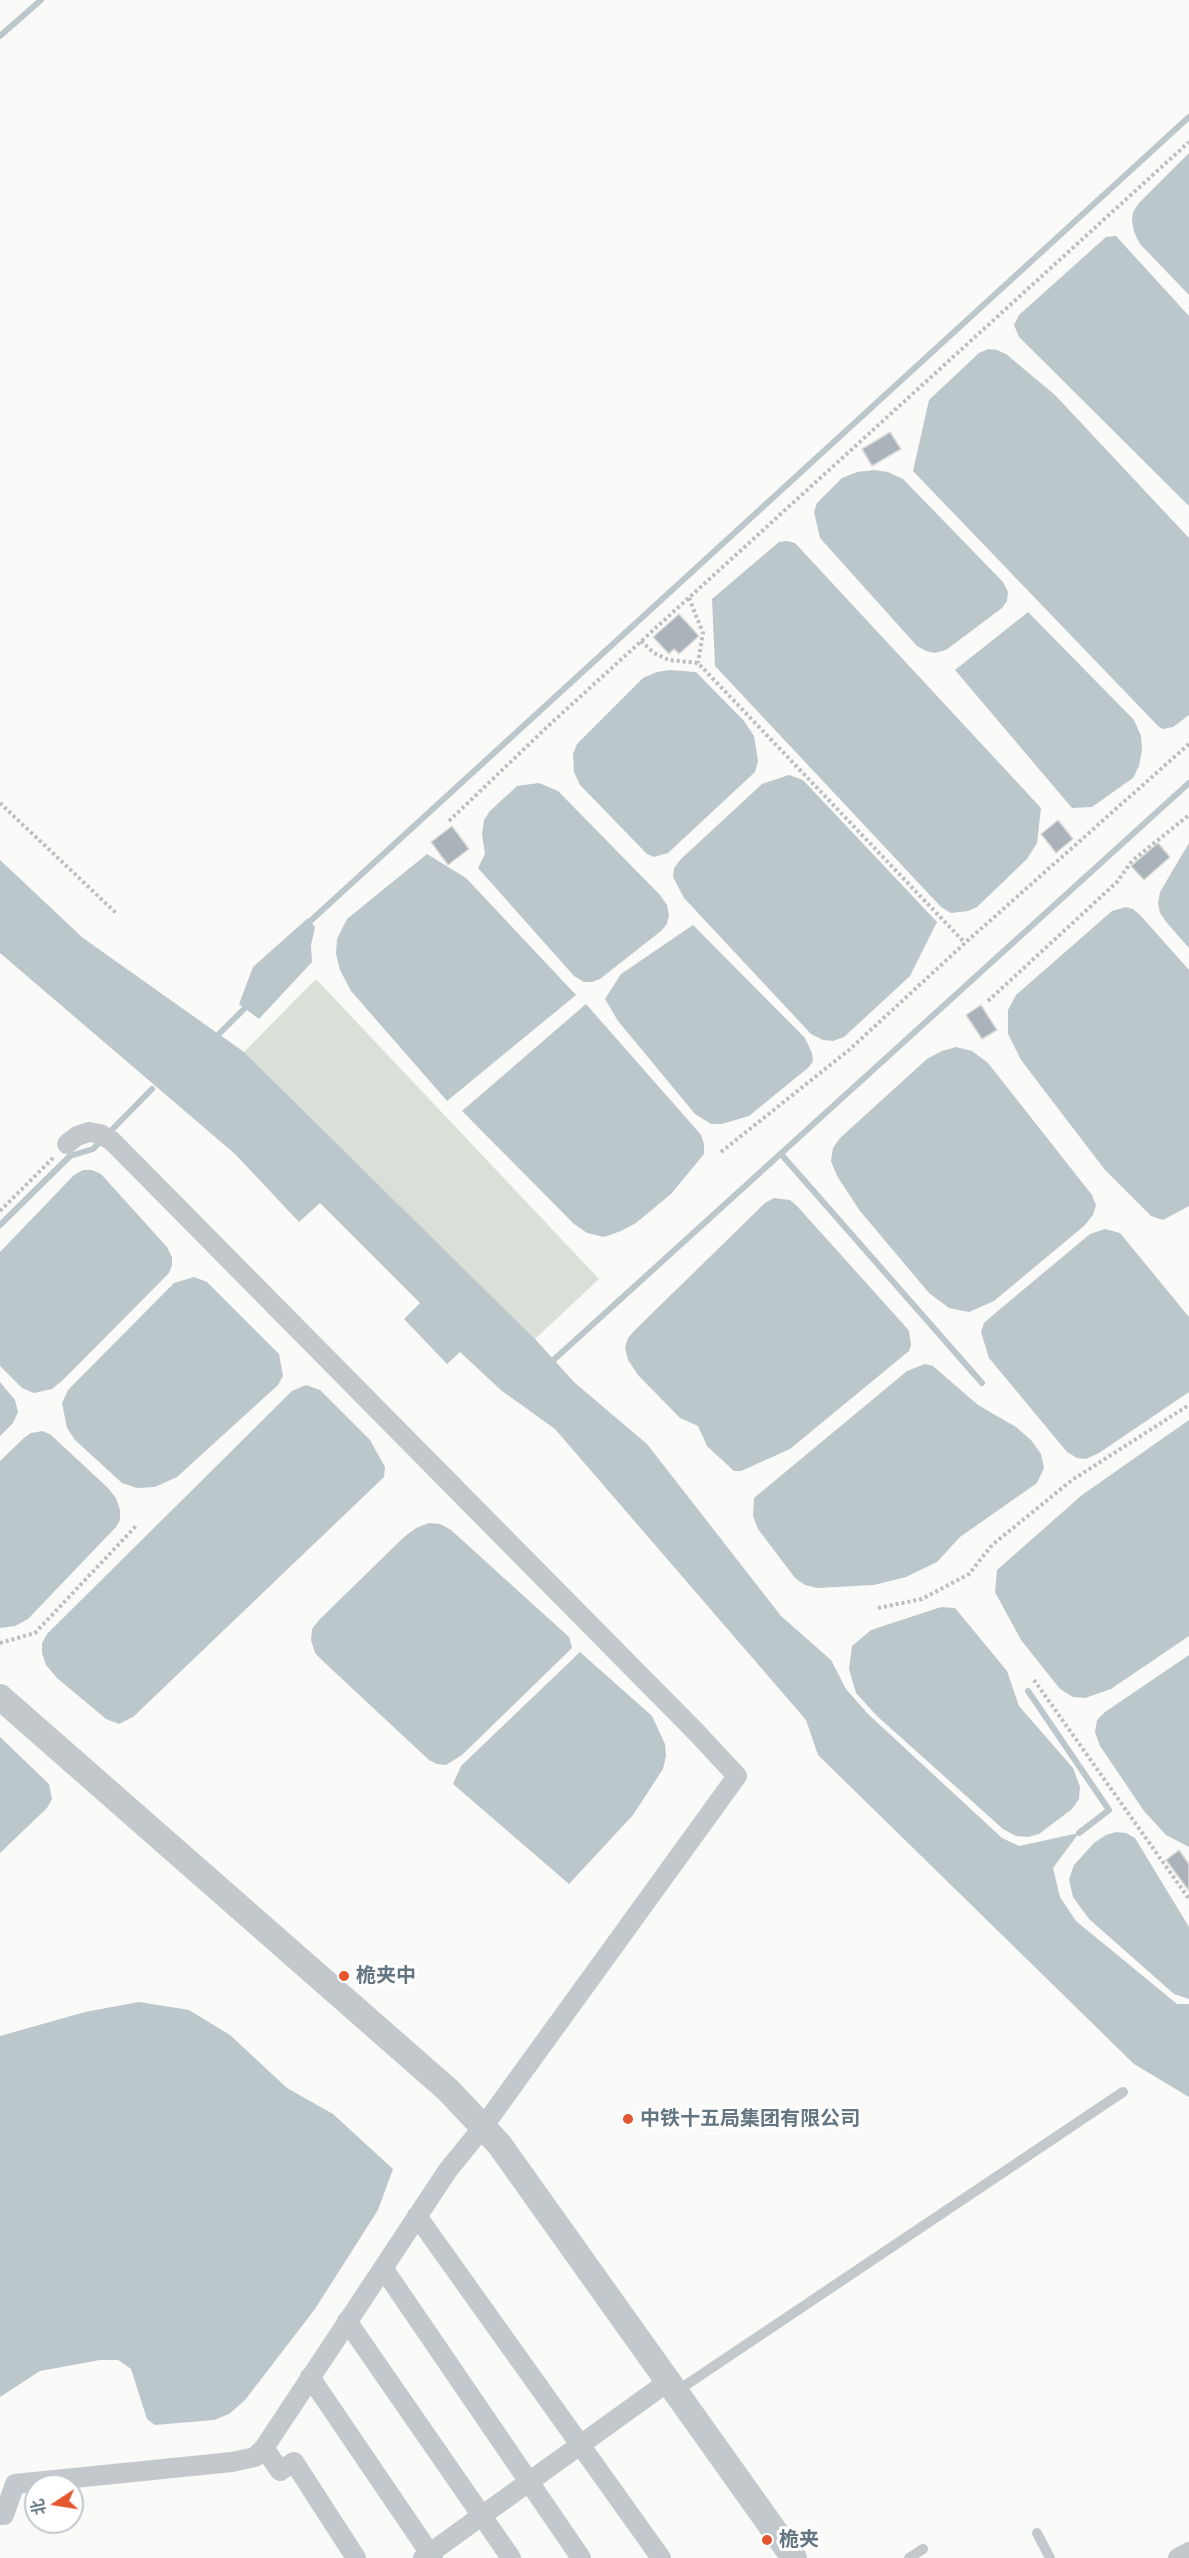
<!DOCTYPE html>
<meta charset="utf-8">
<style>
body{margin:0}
#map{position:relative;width:1189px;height:2558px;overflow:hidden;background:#fafaf8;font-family:Lato,"Noto Sans SC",sans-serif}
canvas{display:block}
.north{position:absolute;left:24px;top:2474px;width:60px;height:60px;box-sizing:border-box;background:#fff;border:2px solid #c1c8cd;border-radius:50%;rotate:258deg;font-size:16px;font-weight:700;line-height:24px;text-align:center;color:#657683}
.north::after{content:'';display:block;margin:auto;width:21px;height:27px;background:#e4572e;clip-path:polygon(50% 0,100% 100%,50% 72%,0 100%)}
</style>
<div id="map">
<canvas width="1189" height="2558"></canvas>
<div class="north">北</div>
</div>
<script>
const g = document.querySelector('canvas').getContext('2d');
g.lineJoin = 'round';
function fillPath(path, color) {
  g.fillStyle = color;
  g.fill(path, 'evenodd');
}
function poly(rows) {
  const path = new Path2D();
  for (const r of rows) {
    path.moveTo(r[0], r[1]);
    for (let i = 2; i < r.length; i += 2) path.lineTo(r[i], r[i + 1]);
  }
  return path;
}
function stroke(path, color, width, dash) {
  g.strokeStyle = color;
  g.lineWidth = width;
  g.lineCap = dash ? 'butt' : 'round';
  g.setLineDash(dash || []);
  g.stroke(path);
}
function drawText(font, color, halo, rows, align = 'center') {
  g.font = font + ' Lato,"Noto Sans SC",sans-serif';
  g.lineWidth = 6;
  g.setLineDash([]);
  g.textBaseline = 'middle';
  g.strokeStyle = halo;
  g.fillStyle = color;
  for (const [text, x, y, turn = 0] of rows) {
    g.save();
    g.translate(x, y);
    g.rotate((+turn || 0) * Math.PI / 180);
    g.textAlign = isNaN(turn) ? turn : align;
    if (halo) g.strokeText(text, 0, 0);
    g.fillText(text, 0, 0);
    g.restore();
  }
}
const green = poly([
 [316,979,599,1279,535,1339,244,1052]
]);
const water = poly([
 [1189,153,1189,295,1140,244,1134,232,1132,221,1133,212,1139,203],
 [1116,236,1189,316,1189,506,1019,337,1014,325,1019,315,1106,237],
 [988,349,997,350,1006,354,1055,395,1189,538,1189,715,1173,727,1163,729,1158,726,913,471,929,400,979,353],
 [874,470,888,472,903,479,1003,582,1008,592,1007,601,1002,608,946,650,935,653,926,651,917,646,820,538,814,512,817,503,842,478,857,472],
 [787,541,795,543,1041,808,1037,843,1027,859,977,907,968,911,951,913,941,907,715,666,712,599,779,542],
 [1028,612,1134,720,1141,736,1142,750,1139,766,1133,778,1092,807,1072,808,955,670],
 [670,670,696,672,744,721,754,736,758,761,755,772,668,853,654,857,647,854,580,785,574,772,573,754,577,744,643,678,657,672],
 [789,775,803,780,937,922,910,976,844,1037,833,1041,823,1040,811,1034,684,898,673,877,674,868,681,859,762,784],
 [539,783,558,791,660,895,667,905,669,915,667,924,661,931,600,979,592,982,584,982,574,976,478,868,485,854,482,834,484,820,490,811,517,786],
 [1189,843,1189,948,1167,923,1160,913,1158,903,1160,892],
 [427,854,466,878,576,995,447,1101,351,991,340,970,336,954,337,939,347,919],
 [0,860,83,938,244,1052,535,1339,575,1383,647,1444,781,1616,831,1660,846,1689,868,1714,1002,1838,1019,1846,1079,1833,1053,1868,1060,1897,1076,1921,1177,2004,1189,2004,1189,2097,1134,2064,818,1755,806,1720,555,1429,502,1391,460,1352,447,1364,404,1319,420,1303,320,1203,299,1222,235,1154,0,953],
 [1126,907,1133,909,1140,915,1189,970,1189,1206,1163,1220,1151,1216,1105,1170,1021,1060,1008,1034,1008,1010,1016,995,1112,911],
 [308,918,315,927,311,945,312,962,259,1019,239,1004,253,967],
 [693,925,805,1038,812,1053,813,1061,809,1067,749,1116,722,1124,711,1124,695,1114,618,1021,605,999,621,974],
 [586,1004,695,1128,701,1135,704,1144,704,1154,671,1194,636,1223,621,1231,604,1237,587,1233,574,1224,462,1111],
 [956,1047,972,1051,988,1063,1092,1195,1096,1205,1093,1215,1084,1226,994,1301,969,1312,949,1308,929,1293,860,1211,837,1176,831,1161,833,1148,840,1138,927,1059,942,1051],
 [83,1170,92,1170,101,1174,167,1247,172,1257,172,1265,169,1273,63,1380,52,1389,34,1393,22,1388,0,1366,0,1252,74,1175],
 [774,1198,790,1200,797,1206,904,1325,909,1331,911,1345,909,1351,790,1449,741,1471,734,1471,707,1446,698,1426,680,1418,638,1375,628,1360,625,1348,628,1338,635,1330,765,1203],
 [1105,1229,1120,1233,1189,1317,1189,1392,1099,1453,1086,1459,1077,1458,1067,1452,989,1358,981,1332,984,1323,993,1315,1090,1234],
 [194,1277,207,1282,279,1354,283,1376,278,1385,177,1477,155,1487,137,1488,122,1483,75,1440,67,1428,62,1403,68,1390,174,1283],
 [925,1364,933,1366,978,1405,1016,1427,1031,1440,1041,1454,1044,1468,1037,1483,960,1537,937,1562,906,1577,874,1585,817,1588,805,1585,795,1578,758,1529,753,1516,754,1498,907,1371],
 [0,1382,15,1400,18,1412,13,1423,0,1436],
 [306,1385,320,1390,370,1440,385,1467,384,1477,133,1717,119,1724,106,1719,57,1678,46,1665,42,1653,42,1643,47,1634,292,1391],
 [1189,1420,1189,1636,1111,1689,1085,1698,1073,1697,1060,1689,1021,1640,995,1592,997,1570,1082,1495],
 [43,1431,51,1435,108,1488,116,1498,120,1510,120,1520,116,1527,28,1619,15,1626,0,1628,0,1461,24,1438,31,1433],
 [429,1523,440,1524,451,1530,569,1637,572,1648,462,1755,446,1765,437,1764,429,1760,326,1664,315,1653,311,1640,312,1629,319,1620,404,1537,416,1528],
 [941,1607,955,1608,1007,1671,1019,1706,1073,1768,1080,1787,1079,1799,1072,1809,1039,1834,1028,1837,1016,1836,1003,1829,877,1716,856,1693,849,1669,852,1646,871,1630],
 [580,1652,652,1716,665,1744,666,1756,663,1769,633,1815,569,1884,453,1784,461,1766],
 [1189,1655,1189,1847,1166,1835,1144,1811,1100,1746,1095,1732,1097,1720,1105,1712],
 [0,1737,49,1784,52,1799,47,1808,0,1853],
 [1116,1832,1126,1833,1135,1838,1189,1927,1189,1999,1174,1994,1089,1919,1073,1897,1069,1879,1074,1865,1094,1843,1106,1835],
 [139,2002,189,2010,230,2035,287,2088,333,2114,393,2169,378,2210,315,2309,245,2400,229,2414,214,2420,155,2425,147,2419,131,2369,118,2360,100,2360,40,2371,0,2397,0,2036,85,2012]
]);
const stream = poly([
 [0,36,41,0],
 [306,925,1189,117],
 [214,1039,249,1004],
 [781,1154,982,1383],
 [0,1225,70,1156,93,1149,152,1089],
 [548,1365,1189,783],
 [1028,1691,1109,1810,1079,1833]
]);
const building = poly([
 [890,432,901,449,872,466,862,449,890,432],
 [679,614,699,636,679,654,674,649,669,654,653,637,679,614],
 [1058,820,1073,839,1056,853,1041,834,1058,820],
 [452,826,469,849,448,865,431,842,452,826],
 [1158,843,1170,857,1144,880,1131,866,1158,843],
 [981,1005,997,1030,982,1039,966,1015,981,1005],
 [1179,1850,1189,1864,1189,1891,1166,1860,1179,1850]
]);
const path = poly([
 [689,598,703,633,698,663],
 [641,641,654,653,669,660,698,663,965,943],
 [0,803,116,913],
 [449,821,547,727,1189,142],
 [988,1001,1117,882,1132,861,1189,815],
 [721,1152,849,1050,965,943,1189,744],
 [0,1211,54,1157],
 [878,1608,922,1599,969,1574,992,1545,1072,1480,1189,1405],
 [0,1643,35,1633,136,1526],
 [1034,1680,1189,1899]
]);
const service = poly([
 [677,2391,1123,2092],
 [1037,2533,1050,2558],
 [909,2558,923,2549]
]);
const minor = poly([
 [417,2216,661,2558],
 [383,2268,581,2558],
 [347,2321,511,2558],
 [310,2377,433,2558],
 [264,2448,280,2471,294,2462,356,2558],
 [0,2515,4,2515,15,2484,232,2462,255,2457,264,2448,448,2170,483,2127,737,1776,697,1733,112,1141,100,1134,89,1132,77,1136,67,1144],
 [423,2558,669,2381],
 [1178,2558,1189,2552]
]);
const tertiary = poly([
 [0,1697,448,2090,499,2144,794,2558]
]);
const markers = [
 [344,1976,6,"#e4572e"],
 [628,2119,6,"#e4572e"],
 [767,2540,6,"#e4572e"]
];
const poiNames = [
 ["桅夹中",356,1976],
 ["中铁十五局集团有限公司",640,2119],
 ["桅夹",779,2540]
];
fillPath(green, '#dadfd7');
fillPath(water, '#bbc7cb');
stroke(stream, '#bbc7cb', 6);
fillPath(building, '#aab3b9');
stroke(building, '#dcdcda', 1.5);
stroke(path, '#bbbfc2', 4, [3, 3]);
stroke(service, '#c3c8cc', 10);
stroke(minor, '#c3c8cc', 20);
stroke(tertiary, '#c3c8cc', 26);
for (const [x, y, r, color] of markers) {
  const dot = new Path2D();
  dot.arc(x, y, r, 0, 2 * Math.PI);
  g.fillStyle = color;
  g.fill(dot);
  stroke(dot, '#fff', 2);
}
drawText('bold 20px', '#657683', '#fff', poiNames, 'left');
</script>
